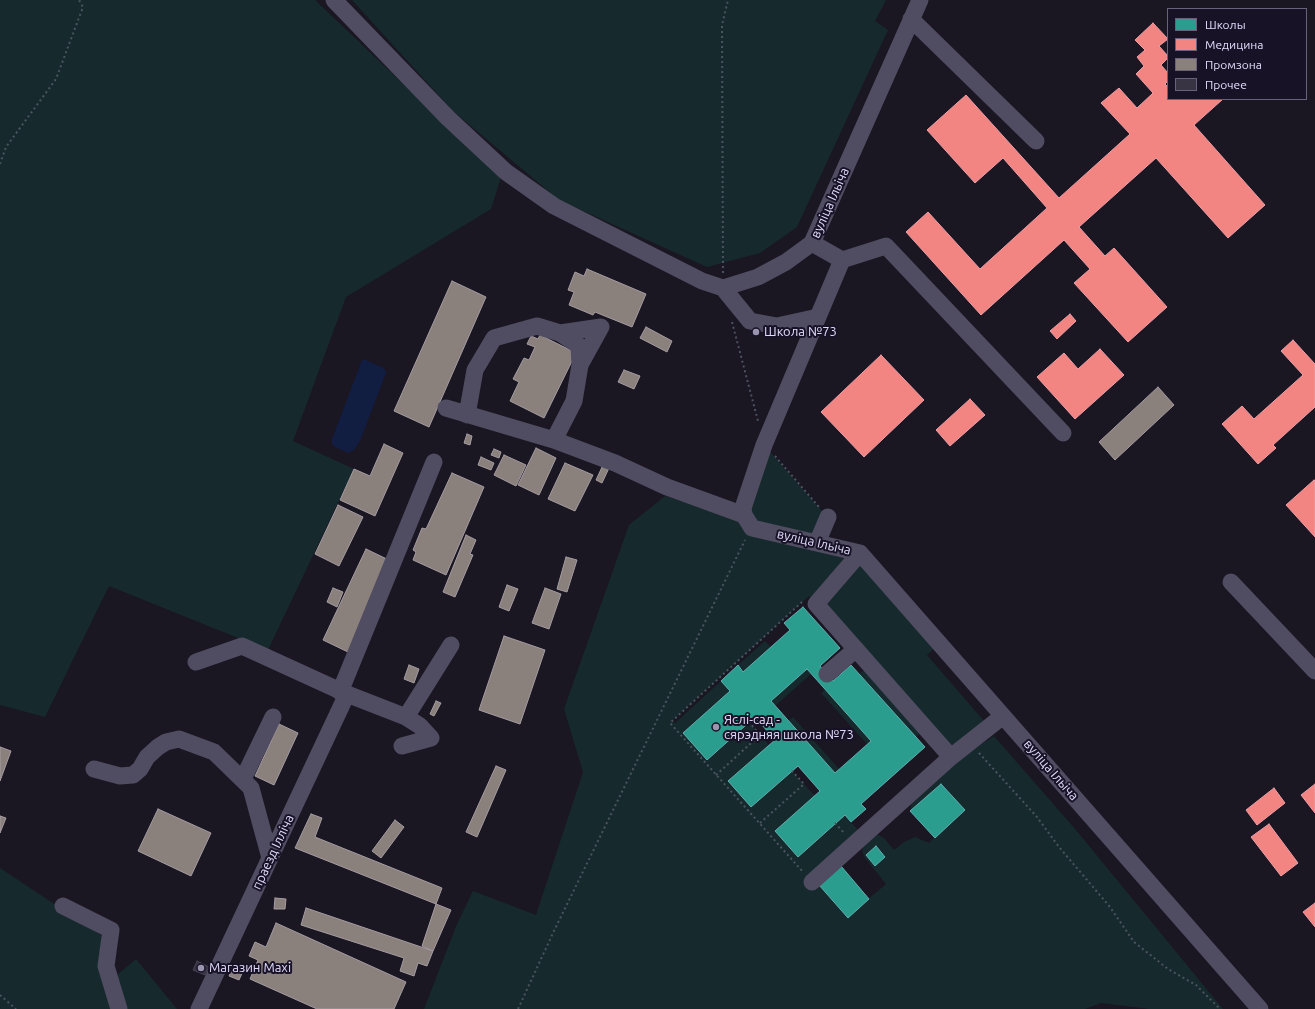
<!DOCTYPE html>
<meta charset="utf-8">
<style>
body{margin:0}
#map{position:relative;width:1315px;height:1009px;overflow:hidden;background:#1a1622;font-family:Ubuntu,sans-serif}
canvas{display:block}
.legend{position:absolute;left:1167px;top:8px;width:140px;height:92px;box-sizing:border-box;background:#181226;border:1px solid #69627c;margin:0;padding:5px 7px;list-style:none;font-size:12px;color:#e2dafc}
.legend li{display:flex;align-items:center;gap:8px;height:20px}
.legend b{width:20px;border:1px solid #69627c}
</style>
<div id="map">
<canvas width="1315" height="1009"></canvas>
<ul class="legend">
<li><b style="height:11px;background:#2a9d8f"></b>Школы</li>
<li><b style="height:11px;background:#f28482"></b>Медицина</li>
<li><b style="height:11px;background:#8a817c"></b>Промзона</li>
<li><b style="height:11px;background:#393444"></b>Прочее</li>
</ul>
</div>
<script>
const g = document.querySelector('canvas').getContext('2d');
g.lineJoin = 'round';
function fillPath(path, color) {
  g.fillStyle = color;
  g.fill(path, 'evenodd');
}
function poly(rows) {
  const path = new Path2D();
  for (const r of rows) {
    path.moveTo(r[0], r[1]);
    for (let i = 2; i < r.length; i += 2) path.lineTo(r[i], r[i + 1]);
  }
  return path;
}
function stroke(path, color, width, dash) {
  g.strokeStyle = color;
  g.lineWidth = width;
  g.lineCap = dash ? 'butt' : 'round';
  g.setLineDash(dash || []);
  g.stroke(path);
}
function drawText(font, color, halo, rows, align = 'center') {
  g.font = font + ' Ubuntu,sans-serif';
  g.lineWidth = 4;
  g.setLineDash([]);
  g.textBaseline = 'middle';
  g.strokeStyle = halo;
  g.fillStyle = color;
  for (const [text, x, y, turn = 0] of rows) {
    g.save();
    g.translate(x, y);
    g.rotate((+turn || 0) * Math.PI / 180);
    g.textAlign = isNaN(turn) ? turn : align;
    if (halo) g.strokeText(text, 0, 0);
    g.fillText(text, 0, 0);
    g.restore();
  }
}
const green = poly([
 [0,0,315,0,501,177,491,209,346,297,293,441,354,469,268,650,109,586,45,717,0,705],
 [352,0,886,0,875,21,888,30,797,227,760,253,707,267,559,200,453,111],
 [764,445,823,512,811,542,752,528,744,515],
 [665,496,741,518,856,558,816,604,809,596,672,721,675,723,721,681,730,691,683,733,707,760,749,722,769,745,728,782,751,807,792,771,815,796,775,831,798,857,845,815,863,836,819,885,847,917,886,884,865,858,862,851,865,840,877,834,884,838,894,850,904,842,915,837,929,843,934,838,910,811,912,802,965,755,994,736,1076,830,1223,1009,1150,1009,1101,1003,1085,1009,424,1009,457,924,473,891,536,915,583,772,564,709,629,525],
 [865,559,939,643,927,655,984,721,952,749,823,603],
 [765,641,771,647,743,672,738,665],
 [867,668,923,730,916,737,859,674],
 [807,669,811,674,775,706,771,701],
 [825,690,871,741,867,744,821,693],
 [793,717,839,769,835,773,788,721],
 [0,868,101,935,106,984,136,959,177,1009,0,1009]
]);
const water = poly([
 [362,360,366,360,384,368,386,373,360,441,354,450,348,453,335,447,332,444,332,439]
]);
const schools = poly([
 [803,607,840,648,820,666,833,681,851,665,925,747,861,804,866,809,851,822,845,815,798,857,775,831,820,791,798,766,751,807,728,781,775,740,755,717,707,760,683,733,730,691,721,681,738,665,743,672,790,630,784,623,803,607],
 [807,669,871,741,835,773,771,701,807,669],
 [941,784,965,810,935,838,910,811,941,784],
 [876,846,885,857,875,866,866,855,876,846],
 [841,866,869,899,848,918,819,885,841,866]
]);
const health = poly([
 [1153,23,1168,39,1159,46,1168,56,1168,58,1161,65,1168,73,1168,81,1165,84,1168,87,1168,99,1223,99,1194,125,1265,205,1228,238,1156,158,1079,227,1105,256,1114,248,1167,307,1128,342,1074,283,1090,269,1064,240,981,315,906,232,928,212,980,269,1047,208,1003,158,975,183,927,130,966,95,1059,198,1130,134,1101,103,1119,88,1137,108,1153,93,1136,74,1144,66,1137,57,1145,50,1135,40,1153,23],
 [1070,314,1076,321,1057,339,1050,331,1070,314],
 [1293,340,1315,364,1315,407,1273,445,1276,448,1258,464,1222,424,1242,406,1254,419,1303,375,1281,351,1293,340],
 [1100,349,1124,375,1075,419,1037,377,1064,353,1078,369,1100,349],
 [881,355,924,400,864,457,821,412,881,355],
 [970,399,985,415,950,446,936,430,970,399],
 [1314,480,1315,481,1315,537,1286,505,1314,480],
 [1315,784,1315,813,1301,795,1315,784],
 [1274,788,1285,803,1257,825,1246,810,1274,788],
 [1269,824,1298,863,1281,876,1251,837,1269,824],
 [1315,903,1315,927,1303,912,1315,903]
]);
const industry = poly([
 [587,269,646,294,632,327,595,312,593,315,569,305,574,292,568,290,575,272,584,276,587,269],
 [452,281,486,297,429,427,394,411,452,281],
 [646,327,672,341,667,352,640,338,646,327],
 [540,335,576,353,544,418,510,401,519,382,513,379,524,358,529,360,535,347,527,344,531,336,538,339,540,335],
 [624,370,640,376,634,389,618,382,624,370],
 [1158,387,1174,405,1115,460,1099,442,1158,387],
 [467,434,472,436,470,445,464,443,467,434],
 [384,444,403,453,375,516,340,500,354,469,370,476,384,444],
 [536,448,556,458,539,495,518,485,536,448],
 [494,449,501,452,499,458,491,455,494,449],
 [504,455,526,465,516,486,494,475,504,455],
 [481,457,494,463,491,470,478,465,481,457],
 [565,463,593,475,575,511,548,499,565,463],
 [603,465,609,468,602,483,596,480,603,465],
 [452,473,484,487,446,575,413,560,416,552,413,550,422,528,426,529,452,473],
 [338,505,363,517,339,566,315,554,338,505],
 [466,535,476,540,470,554,473,555,455,597,443,592,466,535],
 [366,549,391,561,348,652,323,640,366,549],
 [566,557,577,560,567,592,557,589,566,557],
 [507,585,518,589,509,611,499,607,507,585],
 [333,588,343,592,337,607,327,602,333,588],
 [545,588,561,594,549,629,532,623,545,588],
 [504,636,545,650,520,724,479,710,504,636],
 [409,665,419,669,414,683,404,679,409,665],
 [436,701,441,703,434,716,430,714,436,701],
 [279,724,298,733,274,785,255,776,279,724],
 [0,747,11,751,0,781,0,747],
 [496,766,506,770,477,837,466,832,496,766],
 [158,809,211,833,191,876,138,851,158,809],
 [311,814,322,818,315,837,442,888,436,904,295,848,311,814],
 [0,816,6,818,0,833,0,816],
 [395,820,404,827,381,858,372,851,395,820],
 [275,898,286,899,285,909,274,909,275,898],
 [436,904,451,910,433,951,422,946,436,904],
 [306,908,433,951,427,966,418,963,414,976,400,971,404,958,301,925,306,908],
 [276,923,406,982,394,1009,317,1009,250,979,258,960,249,956,255,942,266,947,276,923],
 [234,965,244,969,239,980,229,976,234,965]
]);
const building = poly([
 [197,961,209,967,205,975,193,970,197,961]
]);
const path = poly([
 [0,164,6,147,56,79,83,7,79,0],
 [723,273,722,25,728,0],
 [732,322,758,421],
 [775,456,819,507],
 [802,602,670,723,803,872],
 [979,753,1037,817,1059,847,1110,907,1134,942,1168,969,1196,985,1220,1009],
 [716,775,760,735,749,722],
 [760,823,804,784,792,771],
 [835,823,845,834],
 [0,995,16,1009],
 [518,1009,553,933,745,540]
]);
const minor = poly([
 [334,0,448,118,506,172,554,206,702,281,723,288,758,277,786,262,812,243],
 [920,0,812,243,842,260,764,445,743,508,744,515,752,528,860,553,1260,1009],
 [911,19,1036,141],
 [842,260,886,246,1063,433],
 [723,288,750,321,777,326,818,317],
 [560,333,601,327,580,365],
 [446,408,554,440,615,463,667,487,744,515],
 [467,415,475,370,494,338,537,326,560,333,579,346,580,365,574,401,554,440],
 [817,543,828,517],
 [860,553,816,604,951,757,1003,716],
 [1231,582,1315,671],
 [196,662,242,646,347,694,406,717,451,645],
 [827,674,856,649],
 [340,692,434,462],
 [402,746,431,738,420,726,406,717],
 [94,769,120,776,133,775,140,769,147,757,158,747,166,742,179,739,214,752,251,788,270,858],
 [243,779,273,717],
 [812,882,951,757],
 [63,906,111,930,106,966,119,1009],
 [199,1009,347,694]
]);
const markers = [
 [756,332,4,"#9c95b0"],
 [716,727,4,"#9c95b0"],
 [201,968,4,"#9c95b0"]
];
const streetNames = [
 ["вуліца Ільіча",830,203,-66],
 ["вуліца Ільіча",814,542,13],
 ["вуліца Ільіча",1051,770,49],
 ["праезд Ілліча",273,852,-65]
];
const poiNames = [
 ["Школа №73",764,332],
 ["Яслі-сад -",724,720],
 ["сярэдняя школа №73",724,735],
 ["Магазин Maxi",209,968]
];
fillPath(green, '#162a2d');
fillPath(water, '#121d42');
fillPath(schools, '#2a9d8f');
stroke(schools, '#61afb0', 1);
fillPath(health, '#f28482');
stroke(health, '#ed9ea7', 1);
fillPath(industry, '#8a817c');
stroke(industry, '#a49ca2', 1);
fillPath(building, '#393444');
stroke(building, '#474154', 1);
stroke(path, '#4b5361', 2, [2, 3]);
stroke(minor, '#504c61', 17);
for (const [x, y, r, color] of markers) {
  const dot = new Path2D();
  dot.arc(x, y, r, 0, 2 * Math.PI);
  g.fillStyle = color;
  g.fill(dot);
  stroke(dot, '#181226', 1.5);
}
drawText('13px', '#e2dafc', '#181226', streetNames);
drawText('13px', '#e2dafc', '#181226', poiNames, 'left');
</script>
